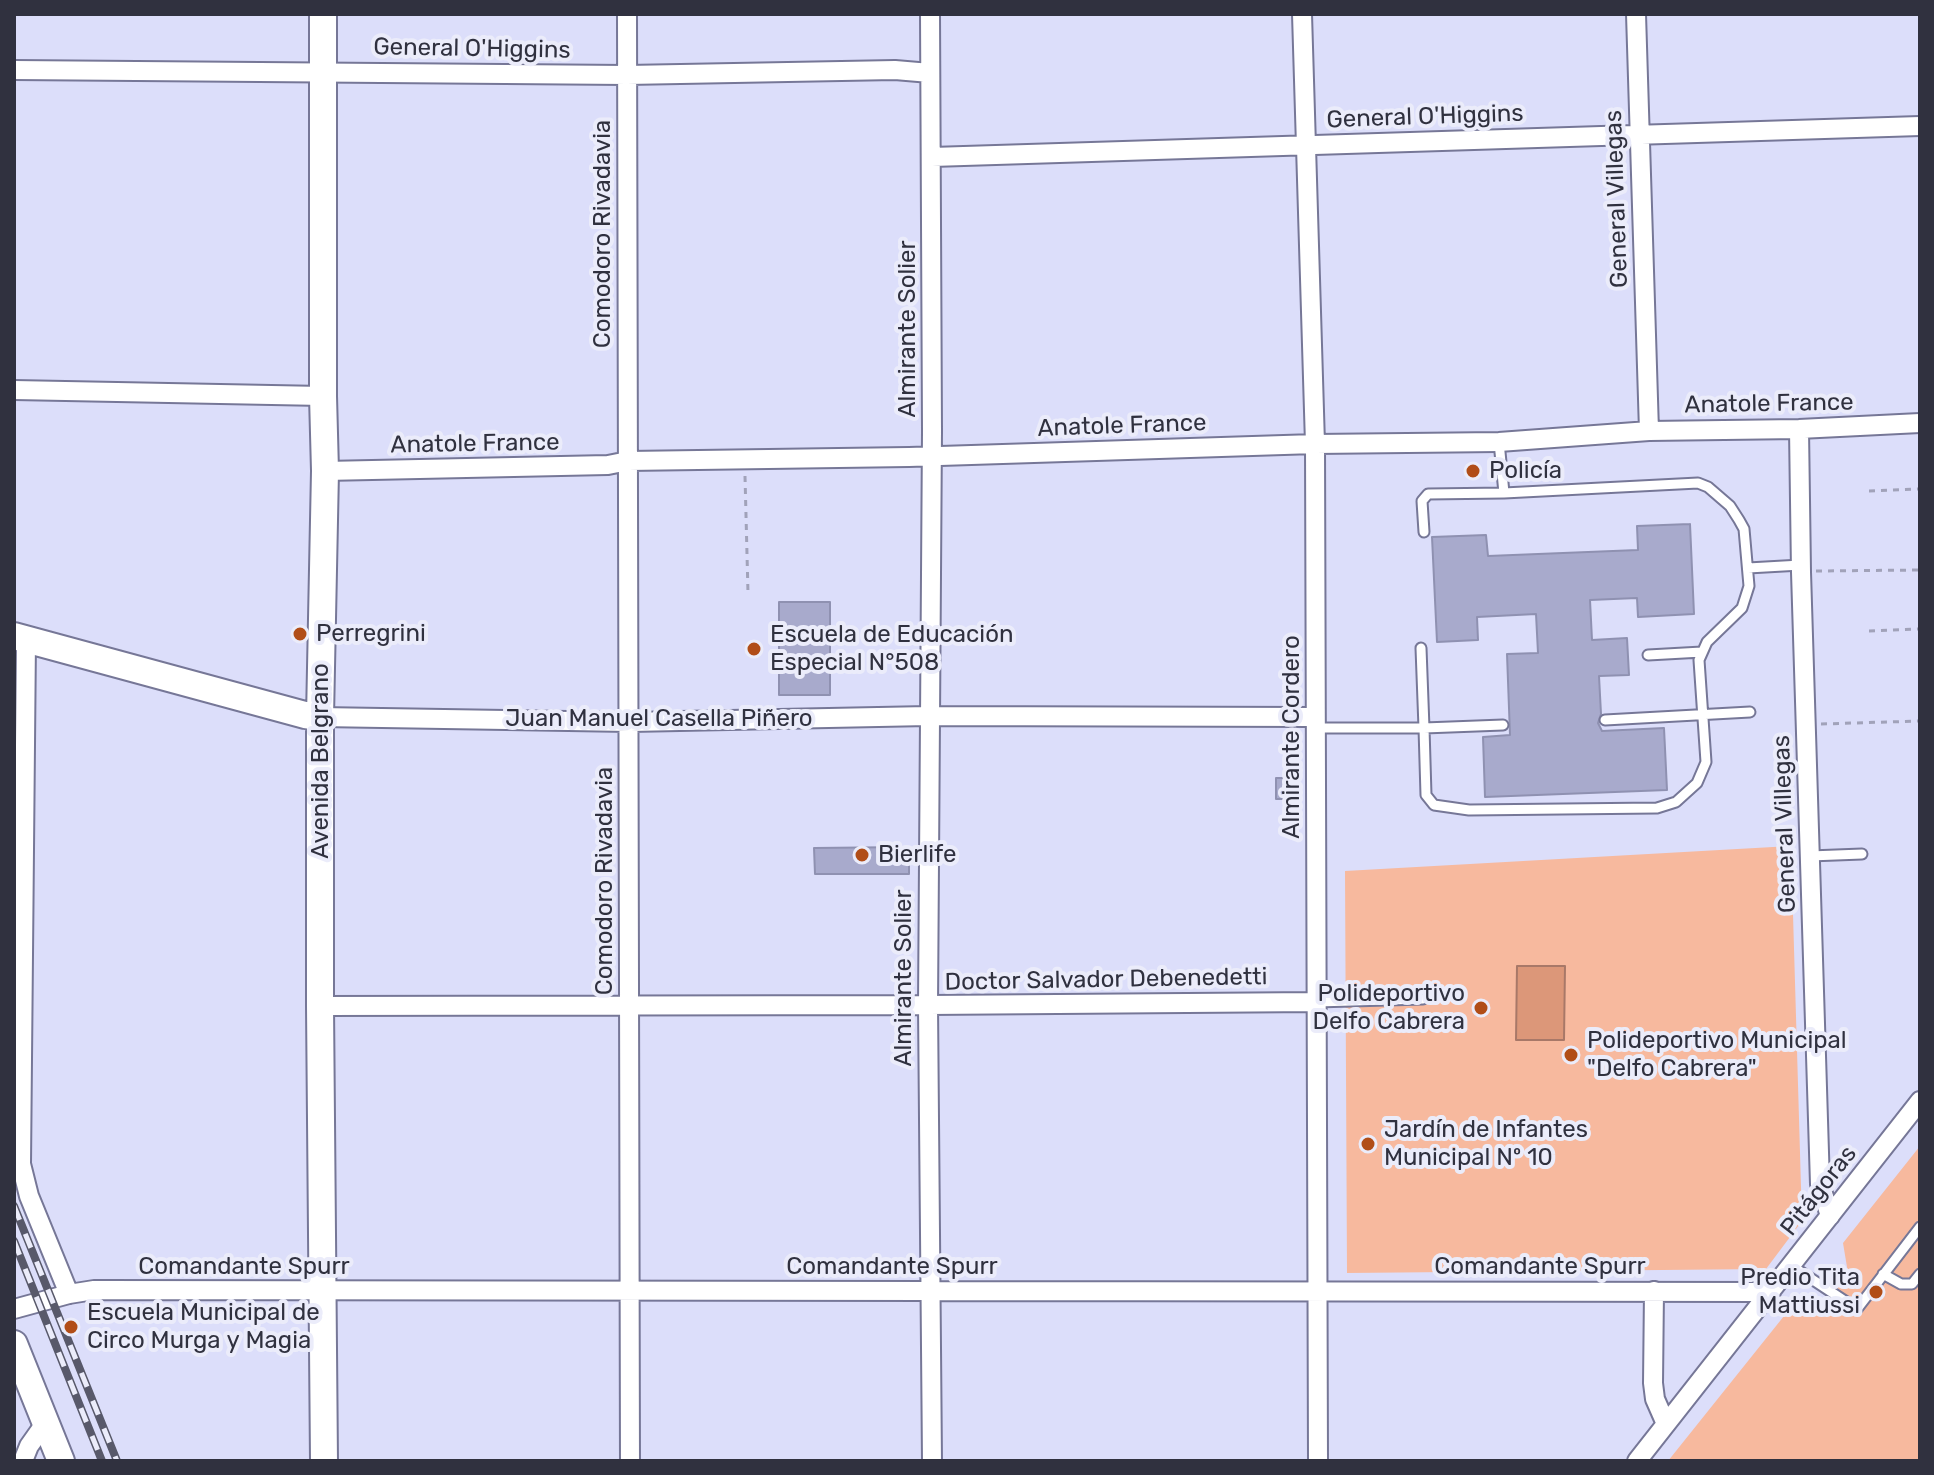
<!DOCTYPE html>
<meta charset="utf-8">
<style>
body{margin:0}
#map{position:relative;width:1934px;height:1475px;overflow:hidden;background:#dcdefa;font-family:Rubik,sans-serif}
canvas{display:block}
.frame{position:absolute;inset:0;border:16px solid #30313f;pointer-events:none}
</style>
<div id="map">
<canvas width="1934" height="1475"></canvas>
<div class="frame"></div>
</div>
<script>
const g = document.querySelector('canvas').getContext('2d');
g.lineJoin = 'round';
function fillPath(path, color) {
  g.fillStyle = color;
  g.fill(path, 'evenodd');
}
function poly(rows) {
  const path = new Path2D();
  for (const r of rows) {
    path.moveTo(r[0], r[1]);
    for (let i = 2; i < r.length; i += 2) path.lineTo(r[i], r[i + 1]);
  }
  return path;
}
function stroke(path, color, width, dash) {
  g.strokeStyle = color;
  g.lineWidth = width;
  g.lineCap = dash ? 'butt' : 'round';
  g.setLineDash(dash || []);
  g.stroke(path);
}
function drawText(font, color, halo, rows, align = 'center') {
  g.font = font + ' Rubik,sans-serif';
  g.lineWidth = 8;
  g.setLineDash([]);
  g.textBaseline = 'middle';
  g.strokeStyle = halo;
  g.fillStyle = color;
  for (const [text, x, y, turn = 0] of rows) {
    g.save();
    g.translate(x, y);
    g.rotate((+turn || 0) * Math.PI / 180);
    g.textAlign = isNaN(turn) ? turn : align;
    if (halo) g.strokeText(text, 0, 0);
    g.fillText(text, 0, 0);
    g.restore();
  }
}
const green = poly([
 [1791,846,1802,1221,1766,1269,1347,1273,1345,871],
 [1920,1146,1920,1461,1668,1461,1788,1311,1815,1312,1848,1273,1843,1243]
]);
const water = poly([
 [1517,966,1565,966,1564,1040,1516,1040,1517,966]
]);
const building = poly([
 [1690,524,1694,614,1638,617,1637,598,1590,600,1592,640,1627,638,1629,675,1599,676,1601,714,1598,723,1602,731,1664,728,1667,790,1485,797,1483,737,1510,735,1507,654,1538,653,1536,614,1477,617,1478,640,1437,642,1432,537,1486,535,1488,556,1638,550,1637,526,1690,524],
 [779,602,830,602,830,695,779,695,779,602],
 [1276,778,1296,778,1296,799,1276,799,1276,778],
 [909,847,909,874,815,874,814,848,909,847]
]);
const path = poly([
 [745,476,748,593],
 [1869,491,1920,489],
 [1816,571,1920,570],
 [1869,631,1920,629],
 [1821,724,1920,721]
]);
const lane = poly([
 [1424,532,1422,501,1428,494,1504,493],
 [1748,568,1801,565],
 [1421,648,1424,728,1503,725],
 [1648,655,1702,652],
 [1605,720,1750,712],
 [1316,728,1424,728,1426,795,1434,805,1469,810,1657,808,1676,802,1697,783,1706,762,1699,660,1707,642,1742,608,1749,586,1744,529,1739,520,1730,506,1708,487,1698,483,1504,493,1499,442],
 [1810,856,1862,854],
 [1316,1002,1423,999],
 [1792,1266,1857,1309,1920,1227],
 [1883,1274,1901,1284,1912,1284,1920,1274]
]);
const street = poly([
 [627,14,630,1461],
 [930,14,932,431,928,1005,932,1461],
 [1302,14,1315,444,1318,1461],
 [1636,14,1649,431],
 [14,70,627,75,895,70,930,73],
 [932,157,1920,126],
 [14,390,323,396],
 [1799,429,1801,572,1820,1184,1830,1216],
 [325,471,608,465,628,461,909,457,1315,444,1499,442,1649,431,1799,429,1920,423],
 [26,640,21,1164,29,1196,69,1294],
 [320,717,630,722,928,716,1315,717],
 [320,1006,928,1005,1316,1002],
 [1654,1291,1653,1383,1655,1399,1666,1424],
 [14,1309,69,1294,94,1290,1771,1292],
 [23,1461,29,1446,46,1422],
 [1637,1461,1920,1101]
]);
const secondary = poly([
 [323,14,323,396,325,471,320,717,320,1006,324,1461],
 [14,636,305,715,320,717],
 [14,1344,61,1461]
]);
const rail = poly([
 [14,1206,117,1461],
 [14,1241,102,1461]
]);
const markers = [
 [1473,471,8,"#b14d17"],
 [300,634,8,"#b14d17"],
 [754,649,8,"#b14d17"],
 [862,855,8,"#b14d17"],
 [1481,1008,8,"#b14d17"],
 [1571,1055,8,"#b14d17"],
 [1368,1144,8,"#b14d17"],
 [1876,1292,8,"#b14d17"],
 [71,1327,8,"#b14d17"]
];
const streetNames = [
 ["General O'Higgins",472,49,1],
 ["General O'Higgins",1425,117,-2],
 ["General Villegas",1617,199,-92],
 ["Comodoro Rivadavia",603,234,-90],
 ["Almirante Solier",908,329,-90],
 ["Anatole France",1769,404,-1],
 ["Anatole France",1122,426,-2],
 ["Anatole France",475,444,-1],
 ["Juan Manuel Casella Piñero",659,719],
 ["Almirante Cordero",1292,737,-90],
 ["Avenida Belgrano",321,761,-90],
 ["General Villegas",1785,824,-92],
 ["Comodoro Rivadavia",605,881,-90],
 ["Almirante Solier",904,978,-90],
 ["Doctor Salvador Debenedetti",1106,980,-1],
 ["Pitágoras",1819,1191,-52],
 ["Comandante Spurr",244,1267],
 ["Comandante Spurr",892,1267],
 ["Comandante Spurr",1540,1267]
];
const poiNames = [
 ["Policía",1489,471],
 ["Perregrini",316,634],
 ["Escuela de Educación",770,635],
 ["Especial N°508",770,663],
 ["Bierlife",878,855],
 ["Polideportivo",1465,994,"right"],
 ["Delfo Cabrera",1465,1022,"right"],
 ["Polideportivo Municipal",1587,1041],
 ["\"Delfo Cabrera\"",1587,1069],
 ["Jardín de Infantes",1384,1130],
 ["Municipal Nº 10",1384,1158],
 ["Predio Tita",1860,1278,"right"],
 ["Mattiussi",1860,1306,"right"],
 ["Escuela Municipal de",87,1313],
 ["Circo Murga y Magia",87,1341]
];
fillPath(green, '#f7b99e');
fillPath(water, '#dc9779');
stroke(water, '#a87868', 2);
fillPath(building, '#a8aacc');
stroke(building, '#8f91b1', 2);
stroke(lane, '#767797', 13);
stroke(street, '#767797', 22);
stroke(secondary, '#767797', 30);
stroke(path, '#a1a2b9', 3, [6, 6]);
stroke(lane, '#fff', 9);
stroke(street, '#fff', 18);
stroke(secondary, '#fff', 26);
stroke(rail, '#58596a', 8);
stroke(rail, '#ebecfa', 5, [15]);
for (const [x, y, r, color] of markers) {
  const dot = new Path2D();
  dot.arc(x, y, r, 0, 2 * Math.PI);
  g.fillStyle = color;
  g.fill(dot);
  stroke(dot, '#ebecfa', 3);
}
drawText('24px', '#30313f', '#ebecfa', streetNames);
drawText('24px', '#30313f', '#ebecfa', poiNames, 'left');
</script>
